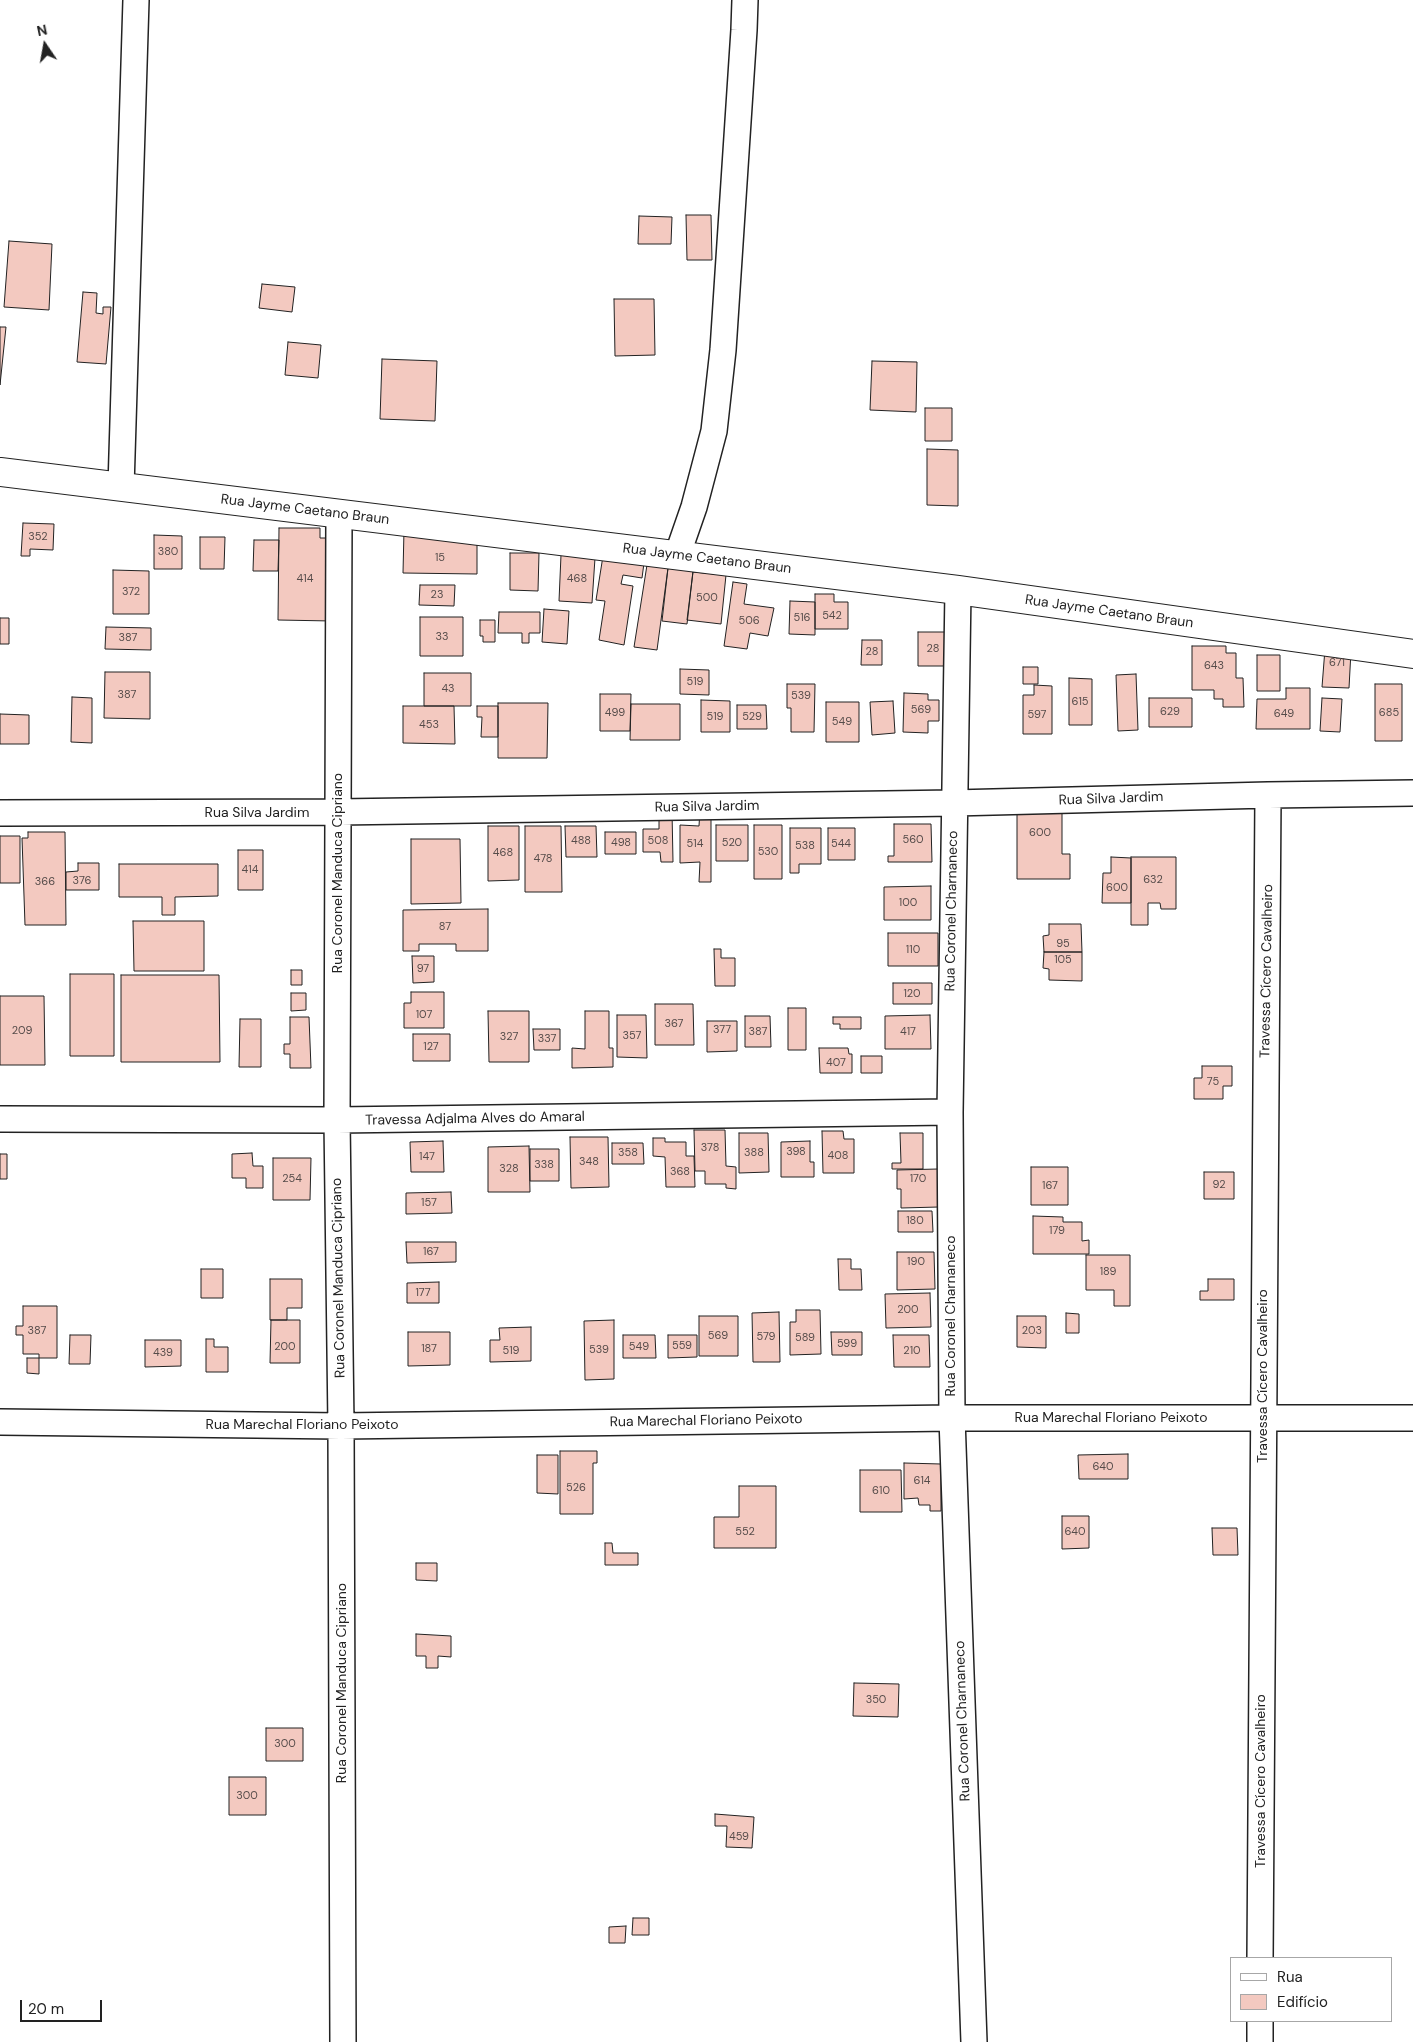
<!DOCTYPE html>
<meta charset="utf-8">
<style>
body{margin:0}
#map{position:relative;width:1413px;height:2042px;overflow:hidden;background:#fff;font-family:"DM Sans",sans-serif}
canvas{display:block}
.legend{position:absolute;left:1230px;top:1957px;width:162px;height:65px;box-sizing:border-box;background:#fff;border:1px solid #a7a7a7;margin:0;padding:6px 9px;list-style:none;font-size:15px;color:#222}
.legend li{display:flex;align-items:center;gap:10px;height:25px}
.legend b{width:25px;border:1px solid #a7a7a7}
.north{position:absolute;left:20px;top:20px;width:50px;height:50px;-webkit-text-stroke:4px #fff;paint-order:stroke;rotate:348deg;font-size:14px;font-weight:700;line-height:20px;text-align:center;color:#222}
.north::after{content:'';display:block;margin:auto;width:18px;height:22px;background:#222;clip-path:polygon(50% 0,100% 100%,50% 72%,0 100%)}
.scale{position:absolute;left:20px;top:2000px;width:82px;height:22px;box-sizing:border-box;border:2px solid #222;border-top:0;padding-left:6px;font-size:15px;line-height:18px;white-space:nowrap;color:#222;-webkit-text-stroke:4px #fff;paint-order:stroke}
</style>
<div id="map">
<canvas width="1413" height="2042"></canvas>
<ul class="legend">
<li><b style="height:6px;background:#fff"></b>Rua</li>
<li><b style="height:14px;background:#f3c9c0"></b>Edifício</li>
</ul>
<div class="north">N</div>
<div class="scale">20 m</div>
</div>
<script>
const g = document.querySelector('canvas').getContext('2d');
g.lineJoin = 'round';
function fillPath(path, color) {
  g.fillStyle = color;
  g.fill(path, 'evenodd');
}
function poly(rows) {
  const path = new Path2D();
  for (const r of rows) {
    path.moveTo(r[0], r[1]);
    for (let i = 2; i < r.length; i += 2) path.lineTo(r[i], r[i + 1]);
  }
  return path;
}
function stroke(path, color, width, dash) {
  g.strokeStyle = color;
  g.lineWidth = width;
  g.lineCap = dash ? 'butt' : 'round';
  g.setLineDash(dash || []);
  g.stroke(path);
}
function drawText(font, color, halo, rows, align = 'center') {
  g.font = font + ' "DM Sans",sans-serif';
  g.lineWidth = 4;
  g.setLineDash([]);
  g.textBaseline = 'middle';
  g.strokeStyle = halo;
  g.fillStyle = color;
  for (const [text, x, y, turn = 0] of rows) {
    g.save();
    g.translate(x, y);
    g.rotate((+turn || 0) * Math.PI / 180);
    g.textAlign = isNaN(turn) ? turn : align;
    if (halo) g.strokeText(text, 0, 0);
    g.fillText(text, 0, 0);
    g.restore();
  }
}
const building = poly([
 [686,215,711,215,712,260,687,260,686,215],
 [639,216,672,217,671,244,638,244,639,216],
 [9,241,52,244,49,310,4,307,9,241],
 [262,284,295,287,292,312,259,308,262,284],
 [83,292,97,293,96,313,103,314,103,307,111,307,106,364,77,362,83,292],
 [614,299,654,299,655,355,615,356,614,299],
 [0,327,6,327,0,385,0,327],
 [288,342,321,345,318,378,285,375,288,342],
 [382,359,437,361,435,421,380,419,382,359],
 [872,361,917,362,916,412,870,410,872,361],
 [925,408,952,408,952,441,925,441,925,408],
 [927,449,958,450,958,506,927,505,927,449],
 [23,523,54,524,53,550,30,549,30,556,21,556,23,523],
 [279,528,320,528,320,538,333,538,332,621,278,620,279,528],
 [404,530,477,537,477,574,403,573,404,530],
 [154,535,182,536,182,569,154,569,154,535],
 [200,537,225,537,224,569,200,569,200,537],
 [254,540,279,540,278,571,253,571,254,540],
 [510,553,539,553,538,591,510,590,510,553],
 [561,555,595,558,592,603,559,601,561,555],
 [603,556,644,563,642,578,623,575,621,584,633,586,624,645,599,640,605,601,596,600,603,556],
 [647,565,668,568,657,650,634,647,647,565],
 [668,568,693,571,687,624,662,621,668,568],
 [113,570,149,571,149,614,113,614,113,570],
 [693,572,726,575,721,624,687,620,693,572],
 [733,582,747,584,744,604,774,608,768,636,750,633,747,649,724,646,733,582],
 [420,585,455,585,454,606,419,605,420,585],
 [815,594,834,594,834,602,848,602,848,629,815,629,815,594],
 [790,601,815,602,815,635,789,634,790,601],
 [544,609,569,611,567,644,542,642,544,609],
 [499,612,540,612,540,633,529,633,529,643,522,643,522,633,498,633,499,612],
 [420,617,463,617,463,656,420,656,420,617],
 [0,618,9,618,9,644,0,644,0,618],
 [480,620,495,620,495,642,483,642,483,636,480,636,480,620],
 [106,627,151,628,151,650,105,649,106,627],
 [918,632,947,632,947,666,918,666,918,632],
 [862,640,882,640,882,665,861,665,862,640],
 [1192,646,1226,646,1226,653,1236,653,1236,678,1243,678,1244,707,1223,707,1223,699,1214,699,1214,690,1192,690,1192,646],
 [1325,649,1351,651,1349,688,1322,687,1325,649],
 [1257,655,1280,655,1280,691,1257,691,1257,655],
 [1023,667,1038,667,1038,684,1023,684,1023,667],
 [680,669,709,670,709,695,680,694,680,669],
 [105,672,150,672,150,719,104,718,105,672],
 [424,673,471,673,471,706,424,706,424,673],
 [1136,674,1138,730,1118,731,1116,675,1136,674],
 [1069,678,1092,679,1092,725,1069,725,1069,678],
 [787,684,815,684,814,732,791,732,791,708,787,708,787,684],
 [1375,684,1402,684,1402,741,1375,741,1375,684],
 [1034,685,1052,686,1052,734,1023,734,1023,695,1034,695,1034,685],
 [1286,688,1310,688,1310,729,1256,729,1257,699,1286,699,1286,688],
 [904,693,928,694,928,700,939,700,939,721,928,721,928,733,903,732,904,693],
 [600,694,631,694,630,731,600,731,600,694],
 [72,697,92,698,92,743,71,742,72,697],
 [1149,698,1192,698,1192,727,1149,727,1149,698],
 [1322,698,1342,699,1340,732,1320,731,1322,698],
 [701,700,730,701,730,732,701,732,701,700],
 [893,701,895,733,872,735,870,702,893,701],
 [826,702,859,702,859,742,826,742,826,702],
 [498,703,548,703,547,758,498,758,498,703],
 [631,704,680,704,680,740,630,740,631,704],
 [737,705,766,705,767,729,737,729,737,705],
 [403,706,454,706,455,744,403,743,403,706],
 [477,706,498,706,498,737,481,737,482,717,477,717,477,706],
 [0,714,29,715,29,744,0,744,0,714],
 [700,809,711,809,711,882,699,882,700,862,680,863,680,825,699,826,700,809],
 [659,810,672,811,673,862,661,862,660,852,643,852,643,829,659,829,659,810],
 [1017,811,1062,812,1062,854,1070,854,1070,879,1017,879,1017,811],
 [894,824,931,824,932,862,888,862,888,856,894,856,894,824],
 [716,825,748,825,748,861,716,861,716,825],
 [754,825,782,825,782,879,754,879,754,825],
 [488,826,519,826,519,880,488,881,488,826],
 [525,826,561,826,562,892,525,892,525,826],
 [565,826,596,826,597,857,566,857,565,826],
 [790,828,821,828,821,864,799,864,799,873,790,873,790,828],
 [828,828,855,828,855,860,828,860,828,828],
 [28,832,65,832,66,925,25,925,22,838,28,838,28,832],
 [605,832,636,832,636,854,605,854,605,832],
 [0,836,20,836,20,883,0,883,0,836],
 [411,839,460,839,461,903,411,904,411,839],
 [238,850,263,850,263,890,238,890,238,850],
 [1111,857,1131,858,1131,903,1102,903,1103,873,1111,873,1111,857],
 [1131,857,1176,857,1176,909,1161,909,1160,903,1148,903,1148,925,1131,925,1131,857],
 [78,863,99,863,99,890,66,890,66,872,78,871,78,863],
 [119,864,218,864,218,896,175,897,175,915,162,915,162,897,119,897,119,864],
 [931,886,931,920,884,920,884,887,931,886],
 [488,909,488,951,456,951,456,944,419,944,419,951,403,951,403,910,488,909],
 [133,921,204,921,204,971,134,971,133,921],
 [1049,924,1081,924,1082,952,1044,952,1043,936,1049,935,1049,924],
 [888,933,938,933,938,966,888,966,888,933],
 [714,949,721,949,721,958,735,958,735,986,715,986,714,949],
 [1044,952,1082,952,1082,981,1049,980,1049,969,1043,968,1044,952],
 [412,956,434,956,434,982,413,983,412,956],
 [291,970,302,970,302,985,291,985,291,970],
 [70,974,114,974,114,1056,70,1056,70,974],
 [121,975,219,975,220,1062,121,1062,121,975],
 [893,983,932,983,932,1004,893,1004,893,983],
 [411,992,444,992,444,1028,404,1028,404,1003,411,1003,411,992],
 [291,993,306,993,306,1010,291,1011,291,993],
 [0,996,44,996,45,1065,0,1065,0,996],
 [655,1004,693,1004,694,1045,655,1045,655,1004],
 [788,1008,806,1008,806,1050,788,1050,788,1008],
 [488,1011,529,1011,529,1062,489,1062,488,1011],
 [585,1011,609,1011,609,1048,613,1048,613,1067,572,1068,572,1048,585,1049,585,1011],
 [617,1015,646,1015,647,1058,617,1057,617,1015],
 [930,1015,931,1049,885,1049,885,1016,930,1015],
 [745,1016,770,1016,771,1047,745,1047,745,1016],
 [290,1017,309,1017,311,1068,290,1068,290,1054,284,1054,284,1044,290,1044,290,1017],
 [833,1017,861,1017,861,1029,840,1029,840,1024,833,1024,833,1017],
 [240,1019,261,1019,261,1067,239,1067,240,1019],
 [707,1021,737,1021,737,1051,707,1052,707,1021],
 [533,1029,560,1029,560,1050,534,1050,533,1029],
 [413,1034,450,1034,450,1061,413,1061,413,1034],
 [819,1048,848,1048,849,1054,852,1054,852,1073,820,1073,819,1048],
 [861,1056,882,1056,882,1073,861,1073,861,1056],
 [1202,1066,1232,1066,1232,1086,1223,1086,1223,1099,1194,1099,1194,1078,1202,1078,1202,1066],
 [694,1130,725,1130,726,1166,736,1167,736,1189,726,1188,726,1184,705,1184,705,1171,695,1171,694,1130],
 [822,1131,843,1131,844,1139,854,1139,854,1173,823,1173,822,1131],
 [739,1133,768,1133,769,1172,739,1173,739,1133],
 [900,1133,923,1133,923,1169,892,1169,892,1163,901,1163,900,1133],
 [570,1137,608,1137,609,1187,571,1188,570,1137],
 [653,1138,665,1138,665,1142,686,1142,686,1156,694,1156,695,1187,666,1187,665,1157,653,1156,653,1138],
 [443,1141,444,1172,411,1172,410,1142,443,1141],
 [810,1141,810,1162,814,1162,814,1177,781,1177,781,1142,810,1141],
 [612,1143,643,1143,644,1164,612,1164,612,1143],
 [529,1146,530,1192,488,1192,488,1147,529,1146],
 [530,1149,559,1149,559,1181,530,1181,530,1149],
 [252,1153,253,1166,263,1166,263,1188,246,1188,246,1178,232,1178,232,1154,252,1153],
 [0,1154,7,1154,7,1179,0,1179,0,1154],
 [273,1158,311,1158,310,1200,273,1200,273,1158],
 [1031,1167,1068,1167,1068,1205,1031,1205,1031,1167],
 [938,1169,939,1207,901,1208,901,1189,897,1189,897,1170,938,1169],
 [1204,1172,1234,1172,1234,1199,1204,1199,1204,1172],
 [451,1192,452,1213,406,1214,406,1193,451,1192],
 [898,1211,932,1211,933,1232,898,1232,898,1211],
 [1033,1216,1063,1217,1063,1222,1082,1222,1082,1241,1089,1240,1089,1254,1033,1254,1033,1216],
 [406,1242,456,1242,456,1262,407,1263,406,1242],
 [897,1252,934,1252,935,1289,897,1290,897,1252],
 [1086,1255,1130,1255,1130,1306,1114,1306,1114,1290,1086,1290,1086,1255],
 [838,1259,851,1259,851,1269,861,1269,862,1290,839,1290,838,1259],
 [201,1269,223,1269,223,1298,201,1298,201,1269],
 [270,1279,302,1279,302,1308,287,1308,287,1320,270,1320,270,1279],
 [1208,1279,1234,1279,1234,1300,1200,1300,1200,1291,1208,1291,1208,1279],
 [439,1282,439,1303,407,1303,407,1283,439,1282],
 [930,1293,931,1327,886,1328,885,1294,930,1293],
 [23,1306,57,1306,57,1358,39,1358,39,1354,23,1354,23,1335,16,1335,16,1326,23,1326,23,1306],
 [796,1310,820,1310,821,1354,790,1355,790,1322,796,1322,796,1310],
 [779,1312,780,1362,753,1362,752,1313,779,1312],
 [1066,1313,1079,1314,1079,1333,1066,1333,1066,1313],
 [699,1316,738,1316,738,1356,699,1356,699,1316],
 [1017,1316,1046,1316,1046,1348,1017,1347,1017,1316],
 [271,1320,300,1320,300,1363,270,1363,271,1320],
 [614,1320,614,1379,585,1380,584,1321,614,1320],
 [531,1327,531,1361,490,1362,490,1340,500,1340,499,1328,531,1327],
 [408,1332,450,1332,450,1365,408,1366,408,1332],
 [831,1332,862,1332,862,1355,832,1355,831,1332],
 [70,1335,91,1335,90,1364,69,1364,70,1335],
 [623,1335,655,1335,656,1358,623,1358,623,1335],
 [668,1335,697,1335,697,1357,668,1358,668,1335],
 [893,1335,929,1335,930,1367,894,1367,893,1335],
 [206,1339,214,1339,214,1347,228,1347,228,1372,206,1372,206,1339],
 [145,1340,181,1340,181,1366,145,1367,145,1340],
 [27,1358,39,1358,39,1374,27,1373,27,1358],
 [560,1451,597,1451,597,1463,593,1463,593,1514,560,1514,560,1451],
 [1128,1454,1128,1479,1079,1479,1078,1455,1128,1454],
 [537,1455,558,1455,558,1494,537,1493,537,1455],
 [904,1463,941,1464,941,1511,930,1511,930,1505,919,1505,918,1498,904,1499,904,1463],
 [860,1470,901,1470,902,1512,860,1512,860,1470],
 [739,1486,776,1486,776,1548,714,1548,714,1517,739,1517,739,1486],
 [1062,1516,1089,1516,1089,1548,1062,1549,1062,1516],
 [1212,1528,1237,1528,1238,1555,1213,1555,1212,1528],
 [605,1543,612,1543,613,1553,638,1553,638,1565,605,1565,605,1543],
 [416,1563,437,1563,437,1581,416,1580,416,1563],
 [416,1634,451,1636,451,1657,438,1656,438,1668,426,1668,426,1656,416,1656,416,1634],
 [854,1683,899,1684,898,1717,853,1716,854,1683],
 [266,1728,303,1728,303,1761,266,1761,266,1728],
 [229,1777,266,1777,266,1815,229,1815,229,1777],
 [715,1814,754,1817,752,1848,726,1847,727,1826,715,1826,715,1814],
 [633,1918,649,1918,649,1935,632,1935,633,1918],
 [626,1926,625,1943,609,1943,609,1927,626,1926]
]);
const street = poly([
 [121,487,136,0],
 [339,514,337,1120,341,1426,343,2042],
 [677,556,694,507,714,431,723,350,744,30,745,0],
 [958,590,950,1112,952,1418,974,2042],
 [0,813,338,812,954,803,1268,795,1413,793],
 [0,1119,337,1120,950,1112],
 [0,1422,341,1426,952,1418,1413,1418],
 [1260,1958,1268,795],
 [1260,2042,1260,2021]
]);
const secondary = poly([
 [0,472,958,590,1413,654]
]);
const numberNames = [
 ["352",38,537],
 ["380",168,552],
 ["15",440,558],
 ["414",305,579],
 ["468",577,579],
 ["372",131,592],
 ["23",437,595],
 ["500",707,598],
 ["542",832,616],
 ["516",802,618],
 ["506",749,621],
 ["33",442,637],
 ["387",128,638],
 ["28",933,649],
 ["28",872,652],
 ["671",1337,663],
 ["643",1214,666],
 ["519",695,682],
 ["43",448,689],
 ["387",127,695],
 ["539",801,696],
 ["615",1080,702],
 ["569",921,710],
 ["629",1170,712],
 ["499",615,713],
 ["685",1389,713],
 ["649",1284,714],
 ["597",1037,715],
 ["519",715,717],
 ["529",752,717],
 ["549",842,722],
 ["453",429,725],
 ["600",1040,833],
 ["560",913,840],
 ["488",581,841],
 ["508",658,841],
 ["498",621,843],
 ["520",732,843],
 ["514",695,844],
 ["544",841,844],
 ["538",805,846],
 ["530",768,852],
 ["468",503,853],
 ["478",543,859],
 ["414",250,870],
 ["632",1153,880],
 ["376",82,881],
 ["366",45,882],
 ["600",1117,888],
 ["100",908,903],
 ["87",445,927],
 ["95",1063,944],
 ["110",913,950],
 ["105",1063,960],
 ["97",423,969],
 ["120",912,994],
 ["107",424,1015],
 ["367",674,1024],
 ["377",722,1030],
 ["209",22,1031],
 ["387",758,1032],
 ["417",908,1032],
 ["357",632,1036],
 ["327",509,1037],
 ["337",547,1039],
 ["127",431,1047],
 ["407",836,1063],
 ["75",1213,1082],
 ["378",710,1148],
 ["398",796,1152],
 ["358",628,1153],
 ["388",754,1153],
 ["408",838,1156],
 ["147",427,1157],
 ["348",589,1162],
 ["338",544,1165],
 ["328",509,1169],
 ["368",680,1172],
 ["254",292,1179],
 ["170",918,1179],
 ["92",1219,1185],
 ["167",1050,1186],
 ["157",429,1203],
 ["180",915,1221],
 ["179",1057,1231],
 ["167",431,1252],
 ["190",916,1262],
 ["189",1108,1272],
 ["177",423,1293],
 ["200",908,1310],
 ["387",37,1331],
 ["203",1032,1331],
 ["569",718,1336],
 ["579",766,1337],
 ["589",805,1338],
 ["599",847,1344],
 ["559",682,1346],
 ["200",285,1347],
 ["549",639,1347],
 ["187",429,1349],
 ["539",599,1350],
 ["519",511,1351],
 ["210",912,1351],
 ["439",163,1353],
 ["640",1103,1467],
 ["614",922,1481],
 ["526",576,1488],
 ["610",881,1491],
 ["552",745,1532],
 ["640",1075,1532],
 ["350",876,1700],
 ["300",285,1744],
 ["300",247,1796],
 ["459",739,1837]
];
const streetNames = [
 ["Rua Jayme Caetano Braun",305,510,7],
 ["Rua Jayme Caetano Braun",707,559,7],
 ["Rua Jayme Caetano Braun",1109,612,8],
 ["Rua Silva Jardim",1111,799,-2],
 ["Rua Silva Jardim",707,807,-1],
 ["Rua Silva Jardim",257,813],
 ["Rua Coronel Manduca Cipriano",338,873,-90],
 ["Rua Coronel Charnaneco",952,911,-89],
 ["Travessa Cícero Cavalheiro",1267,971,-89],
 ["Travessa Adjalma Alves do Amaral",475,1119,-1],
 ["Rua Coronel Manduca Cipriano",339,1278,-91],
 ["Rua Coronel Charnaneco",951,1316,-90],
 ["Travessa Cícero Cavalheiro",1263,1376,-90],
 ["Rua Marechal Floriano Peixoto",1111,1418],
 ["Rua Marechal Floriano Peixoto",706,1421,-1],
 ["Rua Marechal Floriano Peixoto",302,1425],
 ["Rua Coronel Manduca Cipriano",342,1683,-90],
 ["Rua Coronel Charnaneco",963,1721,-92],
 ["Travessa Cícero Cavalheiro",1261,1781,-90]
];
fillPath(building, '#f3c9c0');
stroke(building, '#222', 1);
stroke(street, '#222', 28);
stroke(secondary, '#222', 30);
stroke(street, '#fff', 25);
stroke(secondary, '#fff', 28);
drawText('11px', '#564c4a', null, numberNames);
drawText('14px', '#222', '#fff', streetNames);
</script>
